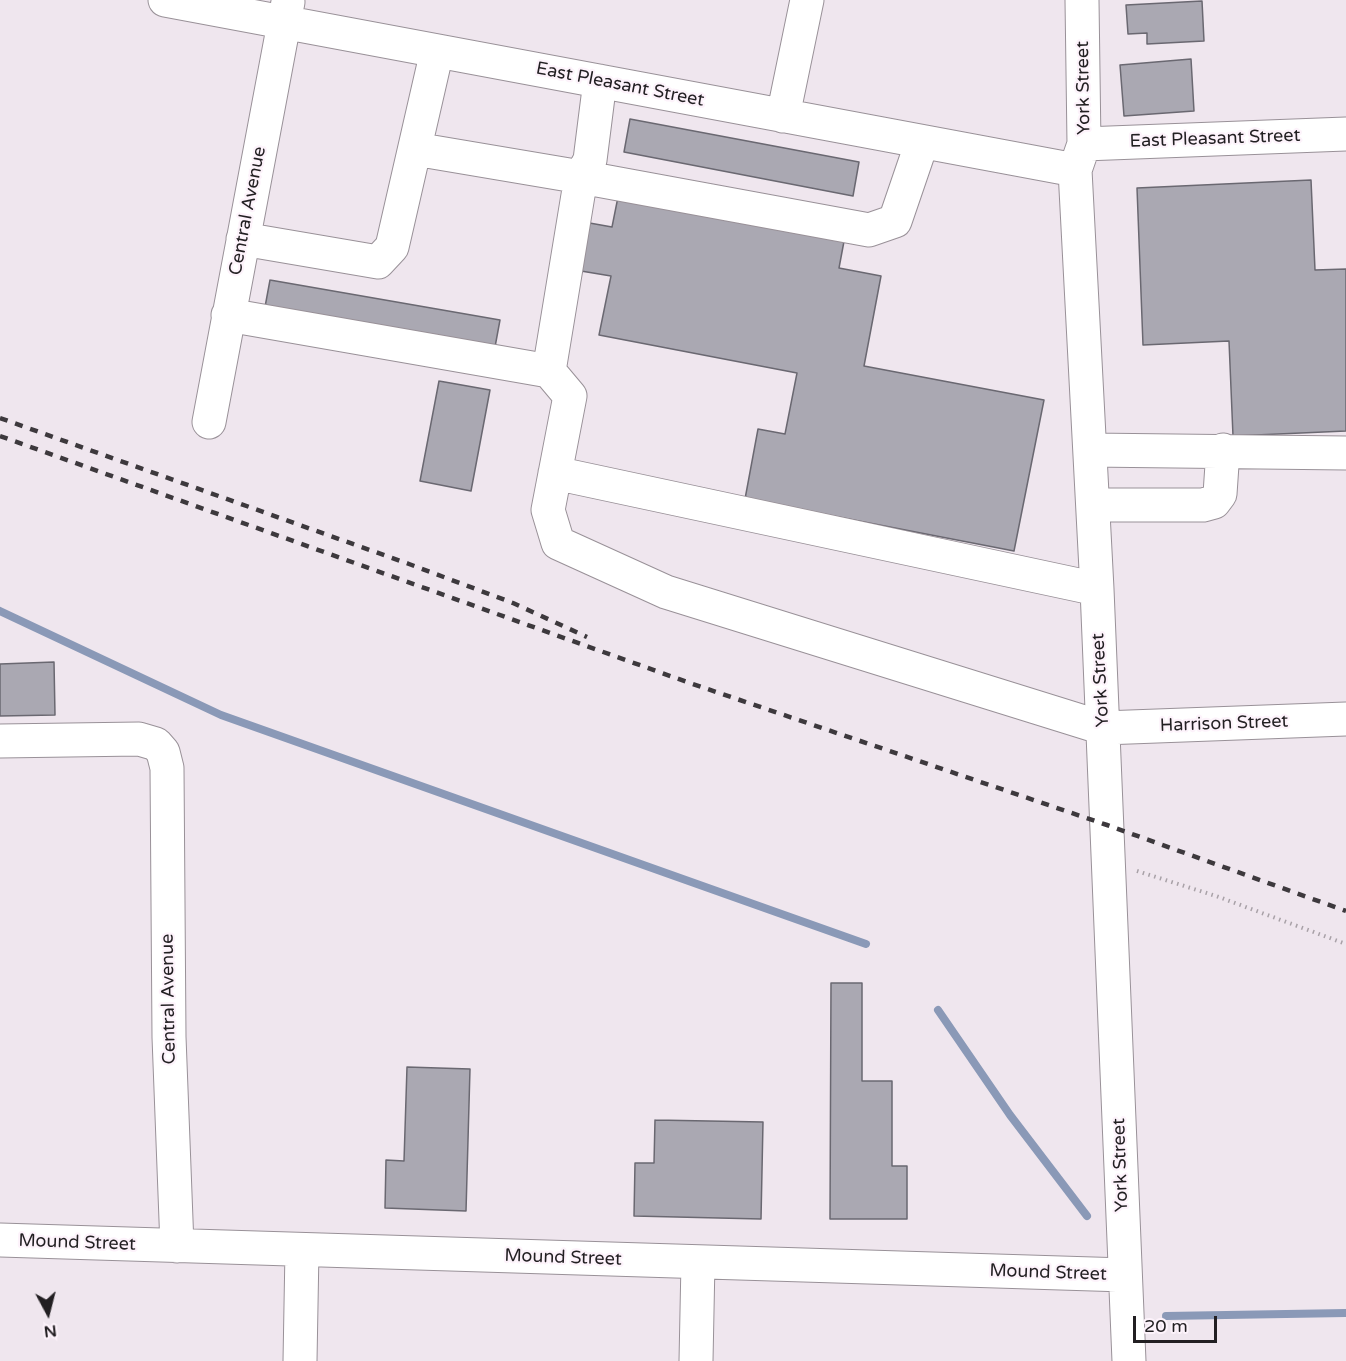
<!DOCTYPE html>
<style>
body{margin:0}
#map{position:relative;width:1346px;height:1361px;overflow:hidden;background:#efe6ee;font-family:"Varela Round",sans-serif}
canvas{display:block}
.north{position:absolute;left:18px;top:1283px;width:60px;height:60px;-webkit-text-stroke:4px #fdf3fb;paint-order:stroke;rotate:173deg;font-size:16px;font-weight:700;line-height:24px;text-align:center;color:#221f22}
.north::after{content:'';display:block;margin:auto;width:21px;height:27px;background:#221f22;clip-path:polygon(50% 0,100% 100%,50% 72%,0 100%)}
.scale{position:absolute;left:1133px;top:1316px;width:84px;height:27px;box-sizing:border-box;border:3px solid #221f22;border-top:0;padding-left:8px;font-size:18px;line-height:21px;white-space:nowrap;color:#221f22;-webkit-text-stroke:4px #fdf3fb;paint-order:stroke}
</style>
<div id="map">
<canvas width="1346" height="1361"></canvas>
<div class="north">N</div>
<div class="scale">20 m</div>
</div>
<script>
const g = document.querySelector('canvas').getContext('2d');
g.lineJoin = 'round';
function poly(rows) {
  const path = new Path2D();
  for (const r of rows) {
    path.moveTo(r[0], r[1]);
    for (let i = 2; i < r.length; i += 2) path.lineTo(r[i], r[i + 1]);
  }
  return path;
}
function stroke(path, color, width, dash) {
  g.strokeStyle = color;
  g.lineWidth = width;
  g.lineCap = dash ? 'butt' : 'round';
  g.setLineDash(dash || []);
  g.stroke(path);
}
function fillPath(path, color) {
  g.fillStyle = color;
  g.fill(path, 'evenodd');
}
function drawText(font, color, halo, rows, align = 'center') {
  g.font = font + ' "Varela Round",sans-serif';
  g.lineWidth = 4.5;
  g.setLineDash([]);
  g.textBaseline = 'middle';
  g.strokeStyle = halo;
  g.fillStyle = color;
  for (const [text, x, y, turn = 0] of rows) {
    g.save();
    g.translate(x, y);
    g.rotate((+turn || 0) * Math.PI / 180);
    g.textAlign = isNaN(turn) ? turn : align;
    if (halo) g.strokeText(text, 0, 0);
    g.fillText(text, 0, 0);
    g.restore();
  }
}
const stream = poly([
 [0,611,221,715,866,944],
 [938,1010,1010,1115,1087,1216],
 [1166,1316,1346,1313]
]);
const building = poly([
 [1202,1,1204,41,1147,44,1147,33,1128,34,1126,5,1202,1],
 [1191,59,1194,111,1124,116,1120,65,1191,59],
 [630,119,859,162,853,196,624,152,630,119],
 [1311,180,1315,270,1346,269,1346,431,1233,436,1229,341,1143,345,1137,188,1311,180],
 [619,192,845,236,839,268,881,276,864,366,1044,400,1014,551,745,499,758,429,785,434,797,373,599,335,611,276,575,270,584,222,612,227,619,192],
 [270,280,500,320,495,347,265,307,270,280],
 [439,381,490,390,471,491,420,481,439,381],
 [54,662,55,715,0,716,0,664,54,662],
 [831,983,862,983,862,1081,892,1081,892,1166,907,1166,907,1219,830,1219,831,983],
 [407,1067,470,1069,466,1211,385,1208,386,1160,404,1161,407,1067],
 [655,1120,763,1122,761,1219,634,1216,635,1163,654,1163,655,1120]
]);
const path = poly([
 [1137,871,1216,896,1346,944]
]);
const minor = poly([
 [165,0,1075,170],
 [1082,0,1084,144,1075,170,1097,589,1129,1361],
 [600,81,590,160,581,177,869,230,895,221,922,142],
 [783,116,807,0],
 [1084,144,1346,134],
 [415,149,581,177,549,371],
 [243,239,378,262,392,247,437,51],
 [228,315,549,371,570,396,548,510,558,543,666,592,1103,728,1346,719],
 [209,422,288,2],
 [1090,450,1346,453],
 [555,473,1097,589],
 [1093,505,1203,505,1214,502,1220,494,1223,450],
 [0,741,139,739,156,744,163,752,167,768,169,1037,177,1246],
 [0,1240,1125,1275],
 [300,1361,302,1250],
 [696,1361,698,1262]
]);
const rail = poly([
 [0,418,409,564,513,603,587,637],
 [0,436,687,682,1107,825,1346,911]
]);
const streetNames = [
 ["East Pleasant Street",620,85,11],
 ["York Street",1084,88,-91],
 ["East Pleasant Street",1215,139,-2],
 ["Central Avenue",248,211,-79],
 ["York Street",1101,680,-93],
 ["Harrison Street",1224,724,-2],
 ["Central Avenue",169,999,-91],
 ["York Street",1121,1165,-92],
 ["Mound Street",77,1243,2],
 ["Mound Street",563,1258,2],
 ["Mound Street",1048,1273,2]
];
stroke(stream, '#8a99b7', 8);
fillPath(building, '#aaa8b2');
stroke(building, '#6a6871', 1.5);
stroke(minor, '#999198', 35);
stroke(path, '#a8a1a7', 4, [1.5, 4.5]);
stroke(minor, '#fff', 33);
stroke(rail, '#3d393d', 4.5, [8, 8]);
drawText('18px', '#221f22', '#fdf3fb', streetNames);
</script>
